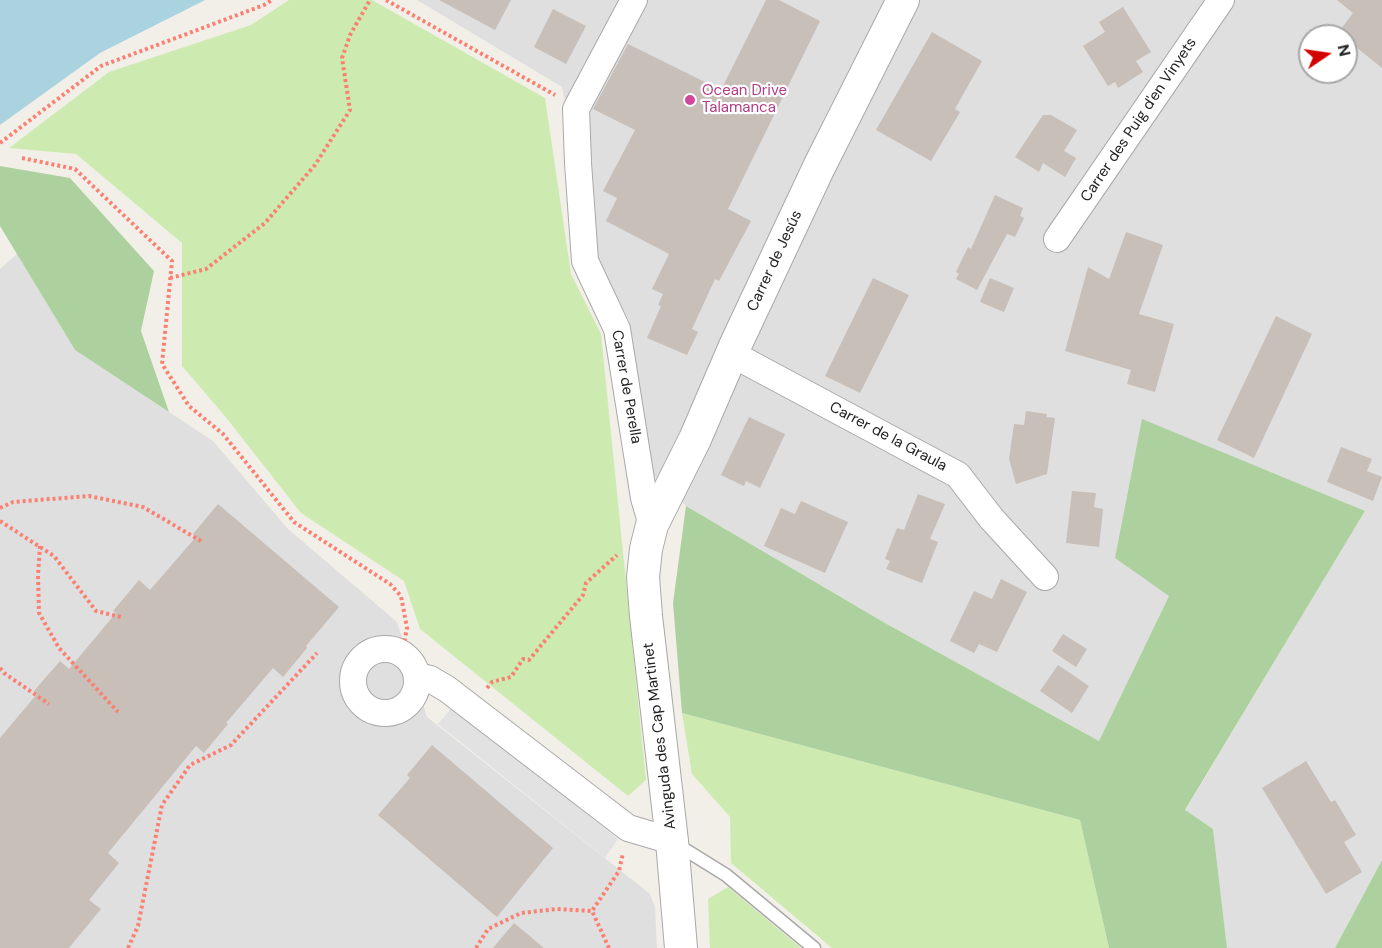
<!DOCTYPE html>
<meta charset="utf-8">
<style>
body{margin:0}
#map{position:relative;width:1382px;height:948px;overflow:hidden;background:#f2efe9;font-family:"DM Sans",sans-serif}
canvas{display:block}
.north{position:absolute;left:1298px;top:24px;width:60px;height:60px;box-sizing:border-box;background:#fff;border:2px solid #a7a7a7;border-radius:50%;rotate:77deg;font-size:16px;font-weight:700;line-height:24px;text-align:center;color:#222}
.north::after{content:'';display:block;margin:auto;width:21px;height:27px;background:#d40000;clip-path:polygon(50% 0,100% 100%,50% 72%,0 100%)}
</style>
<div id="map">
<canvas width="1382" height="948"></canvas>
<div class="north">N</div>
</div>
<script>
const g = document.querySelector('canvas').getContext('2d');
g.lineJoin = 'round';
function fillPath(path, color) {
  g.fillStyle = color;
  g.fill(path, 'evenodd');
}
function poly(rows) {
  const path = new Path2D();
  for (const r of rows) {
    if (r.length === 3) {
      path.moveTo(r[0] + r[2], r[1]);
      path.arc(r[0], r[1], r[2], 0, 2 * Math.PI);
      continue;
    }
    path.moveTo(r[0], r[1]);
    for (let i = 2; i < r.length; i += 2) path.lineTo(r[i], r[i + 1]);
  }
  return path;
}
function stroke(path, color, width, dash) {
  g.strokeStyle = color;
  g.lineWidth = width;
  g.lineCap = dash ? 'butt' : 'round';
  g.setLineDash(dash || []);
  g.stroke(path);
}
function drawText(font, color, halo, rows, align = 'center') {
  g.font = font + ' "DM Sans",sans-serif';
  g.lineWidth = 4.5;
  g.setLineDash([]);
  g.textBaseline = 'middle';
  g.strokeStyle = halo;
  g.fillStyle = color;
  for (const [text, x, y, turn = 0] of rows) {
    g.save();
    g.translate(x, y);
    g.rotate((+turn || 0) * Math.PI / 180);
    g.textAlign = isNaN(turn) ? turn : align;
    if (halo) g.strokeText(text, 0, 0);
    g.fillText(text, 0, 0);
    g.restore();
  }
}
const residential = poly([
 [417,0,1382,0,1382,860,1335,948,1227,948,1213,829,1185,811,1365,511,1169,596,1099,741,885,623,686,506,650,472,629,320,596,256,562,87],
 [1310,36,1346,36,1346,72,1310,72],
 [17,254,75,350,213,441,288,529,397,622,427,717,650,894,655,907,657,948,0,948,0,269]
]);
const grass = poly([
 [289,0,372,0,545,98,571,274,601,334,646,780,628,796,420,629,404,581,301,513,224,415,182,366,182,243,76,154,9,148,109,72,251,25],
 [682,713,1080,820,1109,948,832,948,731,863,730,817,692,774],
 [728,887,801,948,710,948,708,899]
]);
const forest = poly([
 [0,166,70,178,154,271,141,331,169,412,75,350,0,226],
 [1142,419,1365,511,1185,810,1213,829,1227,948,1109,948,1080,820,682,713,673,603,686,506,885,623,1099,741,1169,596,1115,558],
 [1382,860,1382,948,1335,948]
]);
const parking = poly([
 [453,706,618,839,605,858,438,724]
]);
const water = poly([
 [0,0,205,0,100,53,0,125]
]);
const building = poly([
 [439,0,511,0,495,30],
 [766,0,779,0,820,21,728,209,751,221,719,281,715,279,692,329,698,332,687,355,647,338,661,306,658,305,663,294,652,289,669,254,606,221,617,198,603,191,635,130,593,109,628,44,721,90],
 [1337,0,1382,0,1382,68,1346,39,1346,36,1338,33,1353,13],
 [1123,7,1151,52,1136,61,1143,72,1118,88,1115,82,1108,86,1083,46,1105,32,1099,22],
 [553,9,586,26,566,64,534,47],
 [932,32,982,61,955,109,960,112,931,161,876,130],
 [1043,115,1051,115,1077,130,1064,151,1076,158,1065,177,1043,163,1039,172,1015,157],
 [995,195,1023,208,1020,216,1024,218,1015,237,1007,234,977,290,956,279,959,274,956,272,968,247,971,249],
 [1126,232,1163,245,1139,314,1174,324,1155,392,1127,384,1131,370,1065,351,1088,267,1109,279],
 [873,278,909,295,860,393,825,376],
 [990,278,1014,288,1004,312,980,302],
 [1276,316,1312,334,1254,458,1217,440],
 [1026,411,1047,414,1046,417,1055,418,1047,474,1016,484,1009,459,1014,424,1024,425],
 [749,417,785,434,760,488,746,481,744,486,721,475],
 [1341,447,1372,459,1367,471,1382,477,1373,501,1327,482],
 [1072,491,1096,493,1094,507,1103,509,1099,547,1066,543],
 [918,494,945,504,930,539,938,542,922,583,886,569,890,561,885,559,897,528,904,530],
 [801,501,848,522,825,573,764,546,781,508,795,514],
 [218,504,339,607,306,646,307,648,283,677,273,668,226,723,228,724,204,753,196,746,108,853,119,863,89,900,101,909,69,948,0,948,0,738,37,694,34,691,60,661,69,669,116,613,113,611,139,580,150,590,196,537,193,534],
 [1001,579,1027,592,997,652,979,644,974,653,950,641,974,591,992,599],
 [1063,634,1087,649,1076,667,1052,651],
 [1058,665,1089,686,1072,713,1040,691],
 [432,745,553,848,497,917,378,815,410,778,407,775],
 [1306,761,1331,802,1335,800,1356,835,1344,842,1362,872,1326,894,1262,788],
 [514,923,544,948,493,948]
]);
const path = poly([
 [386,0,555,95],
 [0,143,101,66,264,5,272,0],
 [22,158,75,169,172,261,162,364,189,406,223,434,294,522,390,584,401,596,407,628,402,653],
 [170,278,206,269,265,223,315,165,350,110,342,58,350,35,370,0],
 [0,508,13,502,89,496,143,507,201,541],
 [0,521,54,556,96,611,121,617],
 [40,546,38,575,39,613,59,648,118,712],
 [0,668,4,673,49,704],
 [487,688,492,682,511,677,523,659,529,660,583,595,586,583,617,555],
 [128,948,138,926,162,805,190,765,231,745,317,653],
 [476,948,488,929,521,913,557,909,592,911],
 [609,948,592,911,619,871,623,853]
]);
const service = poly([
 [676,844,726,875,814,948]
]);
const minor = poly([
 [634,0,576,109,578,163,585,261,617,329,644,498,652,525],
 [1057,239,1221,0],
 [732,354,958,475,991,518,1045,577],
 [385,681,32],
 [417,676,430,679,447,689,628,828,672,841]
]);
const tertiary = poly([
 [681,948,672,841,646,616,643,577,646,549,652,525,695,439,735,346,819,167,903,0]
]);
const markers = [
 [690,100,6,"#d1479c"]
];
const hotelNames = [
 ["Ocean Drive",702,91],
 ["Talamanca",702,108]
];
const streetNames = [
 ["Carrer des Puig d'en Vinyets",1139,120,-56],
 ["Carrer de Jesús",775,261,-65],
 ["Carrer de Perella",626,387,80],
 ["Carrer de la Graula",888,437,28],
 ["Avinguda des Cap Martinet",660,736,-97]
];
fillPath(residential, '#e0dfdf');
fillPath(grass, '#cdebb0');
fillPath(forest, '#add19e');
fillPath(parking, '#e2e2e2');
fillPath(water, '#aad3df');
fillPath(building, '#c7bfb8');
stroke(service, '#a9a9a9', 15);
stroke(minor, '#a9a9a9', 28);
stroke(tertiary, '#a9a9a9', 34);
stroke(path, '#fa8072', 4, [3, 3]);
stroke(service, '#fff', 12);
stroke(minor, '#fff', 26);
stroke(tertiary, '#fff', 32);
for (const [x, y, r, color] of markers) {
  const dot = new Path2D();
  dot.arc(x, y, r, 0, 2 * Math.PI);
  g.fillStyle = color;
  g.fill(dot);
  stroke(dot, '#fff', 2);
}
drawText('15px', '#b23c85', '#fff', hotelNames, 'left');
drawText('15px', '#222', '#fff', streetNames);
</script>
